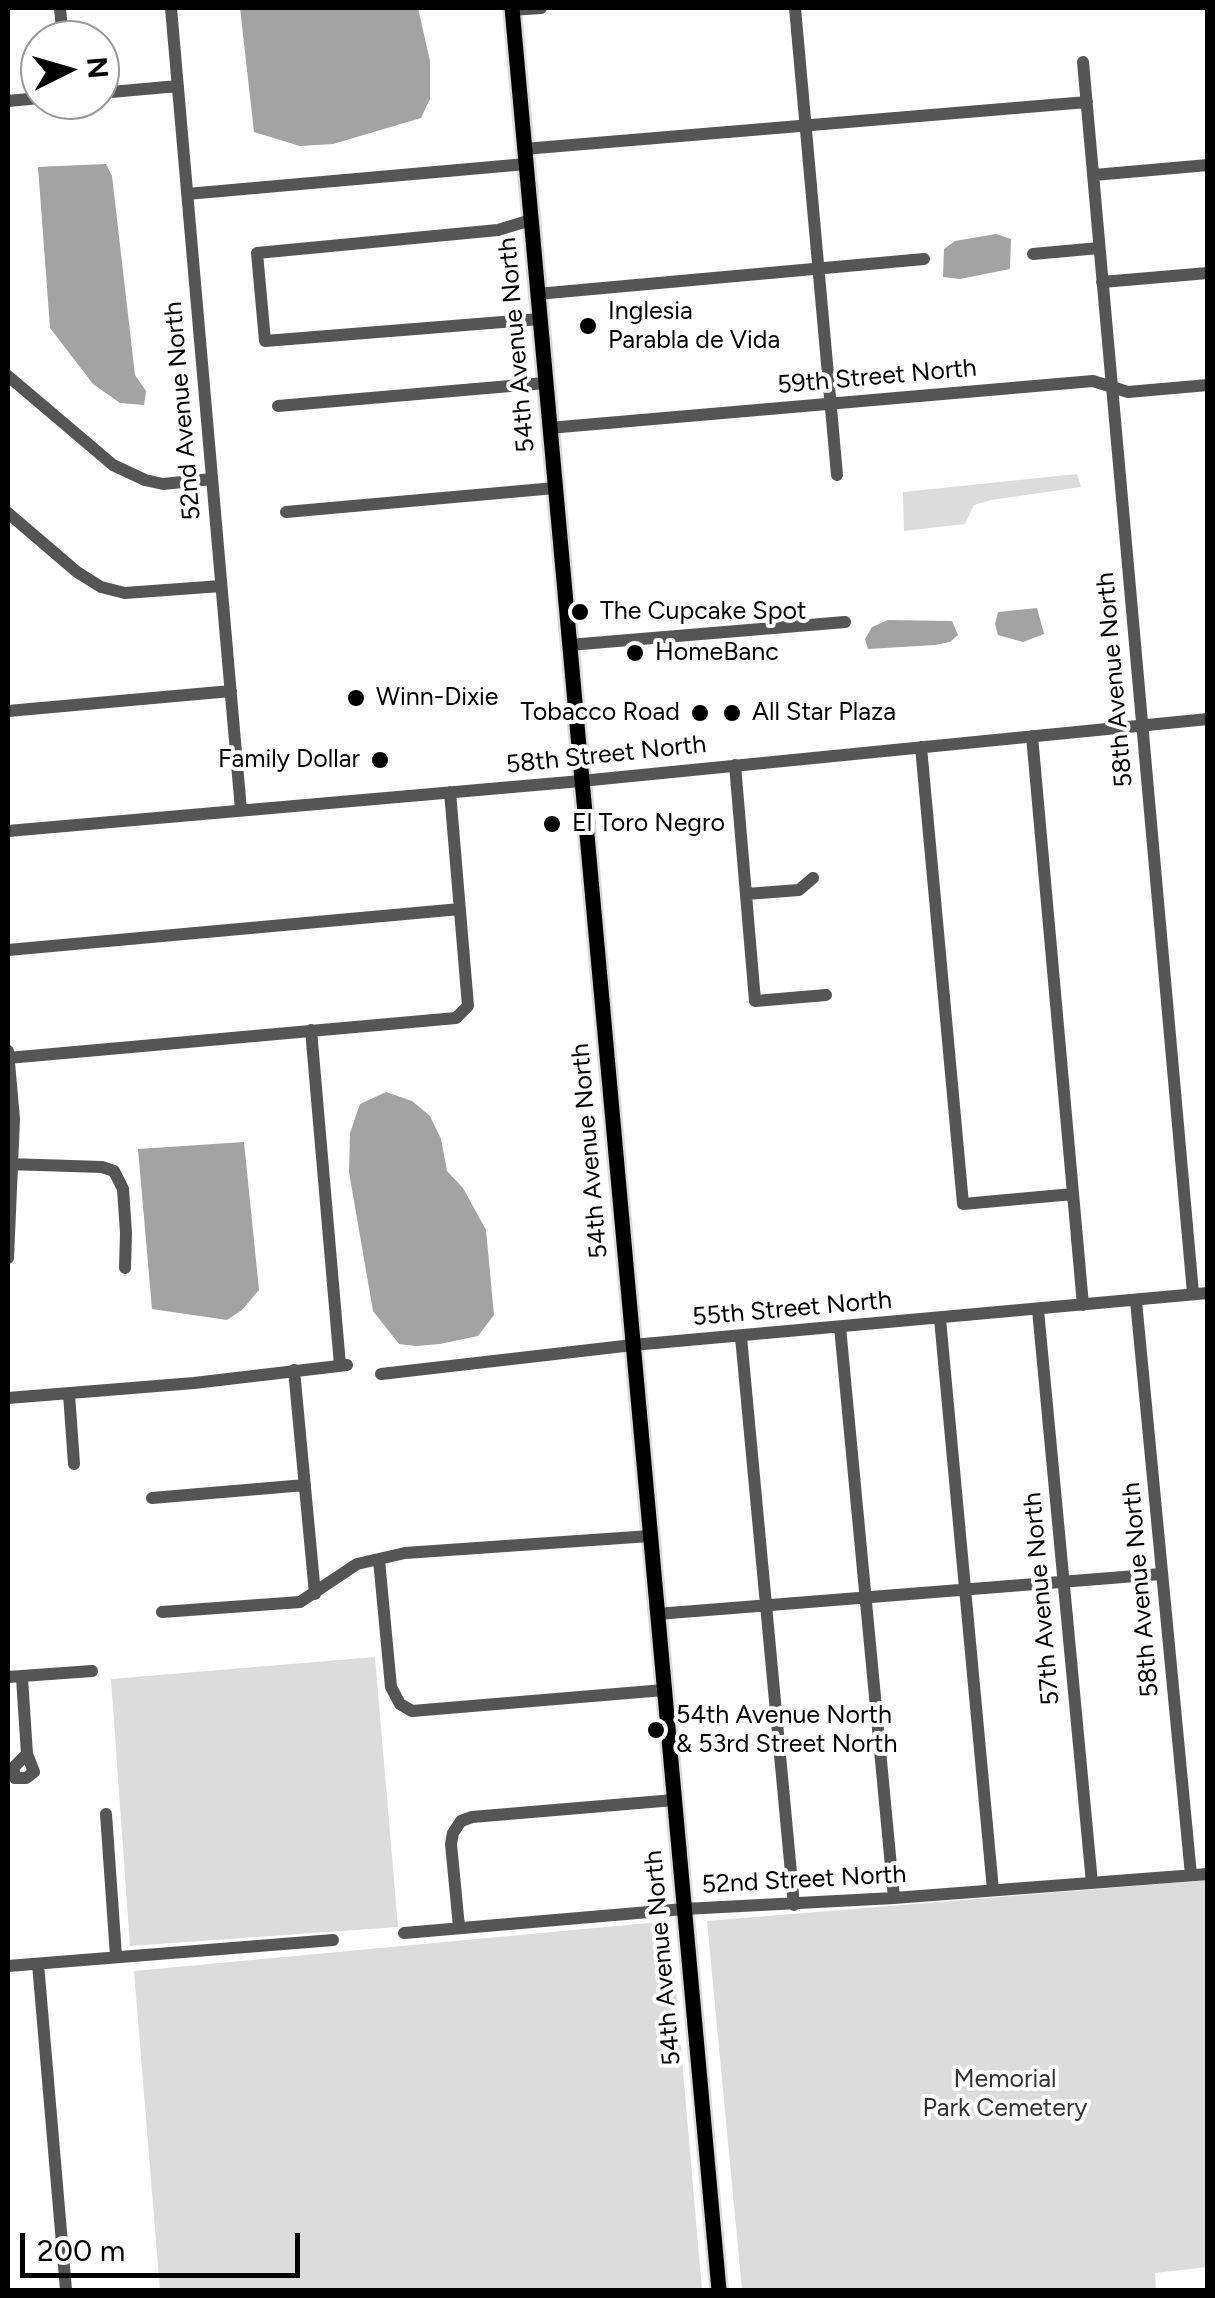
<!DOCTYPE html>
<style>
body{margin:0}
#map{position:relative;width:1215px;height:2298px;overflow:hidden;background:#fff;font-family:Figtree,sans-serif}
canvas{display:block}
.frame{position:absolute;inset:0;border:10px solid #000;pointer-events:none}
.north{position:absolute;left:20px;top:20px;width:100px;height:100px;box-sizing:border-box;background:#fff;border:2px solid #999;border-radius:50%;rotate:85deg;font-size:28px;font-weight:700;line-height:40px;text-align:center;color:#000}
.north::after{content:'';display:block;margin:auto;width:35px;height:45px;background:#000;clip-path:polygon(50% 0,100% 100%,50% 72%,0 100%)}
.scale{position:absolute;left:20px;top:2233px;width:280px;height:45px;box-sizing:border-box;border:5px solid #000;border-top:0;padding-left:12px;font-size:30px;line-height:35px;white-space:nowrap;color:#000;-webkit-text-stroke:8px #fff;paint-order:stroke}
</style>
<div id="map">
<canvas width="1215" height="2298"></canvas>
<div class="frame"></div>
<div class="north">N</div>
<div class="scale">200 m</div>
</div>
<script>
const g = document.querySelector('canvas').getContext('2d');
g.lineJoin = 'round';
function fillPath(path, color) {
  g.fillStyle = color;
  g.fill(path, 'evenodd');
}
function poly(rows) {
  const path = new Path2D();
  for (const r of rows) {
    path.moveTo(r[0], r[1]);
    for (let i = 2; i < r.length; i += 2) path.lineTo(r[i], r[i + 1]);
  }
  return path;
}
function stroke(path, color, width, dash) {
  g.strokeStyle = color;
  g.lineWidth = width;
  g.lineCap = dash ? 'butt' : 'round';
  g.setLineDash(dash || []);
  g.stroke(path);
}
function drawText(font, color, halo, rows, align = 'center') {
  g.font = font + ' Figtree,sans-serif';
  g.lineWidth = 8;
  g.setLineDash([]);
  g.textBaseline = 'middle';
  g.strokeStyle = halo;
  g.fillStyle = color;
  for (const [text, x, y, turn = 0] of rows) {
    g.save();
    g.translate(x, y);
    g.rotate((+turn || 0) * Math.PI / 180);
    g.textAlign = isNaN(turn) ? turn : align;
    if (halo) g.strokeText(text, 0, 0);
    g.fillText(text, 0, 0);
    g.restore();
  }
}
const green = poly([
 [1077,474,1081,487,991,500,974,505,965,524,904,531,903,492],
 [375,1657,398,1927,130,1946,111,1679],
 [1207,1880,1207,2267,1155,2273,1156,2290,742,2290,707,1921],
 [670,1921,702,2290,160,2290,134,1971]
]);
const water = poly([
 [240,8,418,8,430,61,430,99,421,118,333,144,300,146,254,132],
 [106,164,112,176,135,375,146,391,144,405,120,403,93,384,50,328,38,167],
 [996,234,1011,239,1010,269,960,279,943,277,944,249,955,241],
 [1037,608,1044,634,1023,642,998,635,995,624,998,612],
 [888,620,952,621,958,635,950,642,935,645,868,649,865,639,872,627],
 [386,1092,412,1101,430,1116,441,1139,447,1171,463,1188,486,1230,494,1315,478,1336,440,1344,416,1346,399,1344,373,1311,349,1172,350,1133,360,1104],
 [244,1142,259,1290,242,1310,227,1320,152,1309,138,1149]
]);
const minor = poly([
 [60,8,63,40],
 [171,8,241,810],
 [795,8,837,475],
 [512,10,541,8],
 [1083,62,1193,1293],
 [100,93,178,86],
 [8,101,40,98],
 [524,149,1087,102],
 [1094,175,1208,165],
 [187,194,526,164],
 [531,220,498,230,257,253,265,341,540,319],
 [1033,254,1099,248],
 [1102,282,1208,273],
 [537,294,924,259],
 [8,376,113,465,145,480,163,484,212,479],
 [278,406,545,383],
 [549,428,1093,381,1128,392,1208,385],
 [286,512,555,488],
 [8,513,77,572,101,587,125,593,221,586],
 [569,645,845,622],
 [8,711,231,691],
 [1032,736,1083,1305],
 [921,747,963,1204,1073,1194],
 [735,765,755,1001,826,995],
 [8,831,581,781,1208,719],
 [746,894,799,890,813,878],
 [8,950,460,909],
 [311,1030,340,1365],
 [8,1058,456,1018,468,1006,450,792],
 [8,1164,102,1167,114,1171,123,1189,126,1233,125,1268],
 [8,1258,14,1119,8,1051],
 [1136,1301,1191,1875],
 [1038,1310,1092,1883],
 [940,1319,993,1890],
 [840,1327,894,1898],
 [741,1337,794,1905],
 [294,1370,315,1594],
 [381,1374,633,1345,1208,1293],
 [69,1394,74,1464],
 [8,1398,194,1383,347,1365],
 [152,1498,305,1485],
 [379,1560,391,1687,400,1704,412,1711,664,1690],
 [162,1612,300,1602,357,1564,405,1553,650,1536],
 [657,1614,1161,1574],
 [8,1677,92,1671],
 [22,1678,27,1754,34,1772,26,1778,15,1778,13,1768,27,1754],
 [106,1814,116,1956],
 [459,1927,451,1844,453,1833,461,1821,472,1817,674,1800],
 [404,1933,684,1909,894,1898,1208,1874],
 [38,1964,66,2290],
 [8,1966,333,1940]
]);
const major = poly([
 [512,8,719,2290]
]);
const markers = [
 [588,326,10,"#000"],
 [580,612,10,"#000"],
 [635,653,10,"#000"],
 [356,698,10,"#000"],
 [700,713,10,"#000"],
 [732,713,10,"#000"],
 [380,760,10,"#000"],
 [552,824,10,"#000"],
 [656,1730,10,"#000"]
];
const poiNames = [
 ["Inglesia",608,312],
 ["Parabla de Vida",608,341],
 ["The Cupcake Spot",600,612],
 ["HomeBanc",655,653],
 ["Winn-Dixie",376,698],
 ["Tobacco Road",680,713,"right"],
 ["All Star Plaza",752,713],
 ["Family Dollar",360,760,"right"],
 ["El Toro Negro",572,824],
 ["54th Avenue North",676,1716],
 ["& 53rd Street North",676,1745]
];
const streetNames = [
 ["54th Avenue North",517,345,-95],
 ["59th Street North",877,377,-5],
 ["52nd Avenue North",183,411,-95],
 ["58th Avenue North",1115,680,-95],
 ["58th Street North",606,755,-6],
 ["54th Avenue North",590,1151,-95],
 ["55th Street North",792,1309,-5],
 ["58th Avenue North",1141,1590,-95],
 ["57th Avenue North",1042,1599,-95],
 ["52nd Street North",804,1880,-3],
 ["54th Avenue North",663,1958,-95]
];
const parkNames = [
 ["Memorial",1005,2080],
 ["Park Cemetery",1005,2109]
];
fillPath(green, '#dcdcdc');
fillPath(water, '#a3a3a3');
stroke(major, '#dbdbdb', 20);
stroke(minor, '#555', 12);
stroke(major, '#000', 15);
for (const [x, y, r, color] of markers) {
  const dot = new Path2D();
  dot.arc(x, y, r, 0, 2 * Math.PI);
  g.fillStyle = color;
  g.fill(dot);
  stroke(dot, '#fff', 4);
}
drawText('25px', '#000', '#fff', poiNames, 'left');
drawText('25px', '#000', '#fff', streetNames);
drawText('25px', '#333', '#fff', parkNames);
</script>
